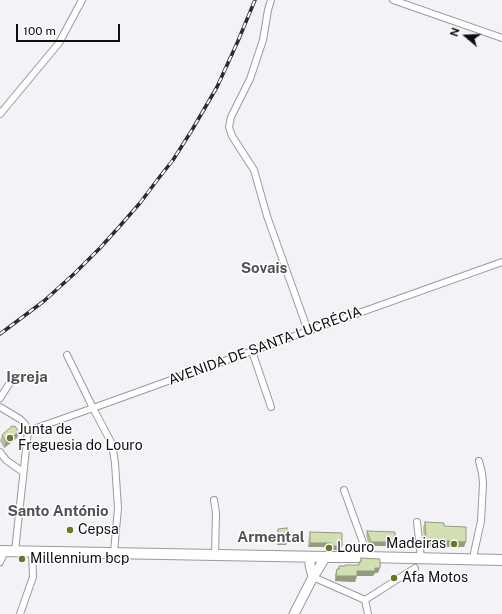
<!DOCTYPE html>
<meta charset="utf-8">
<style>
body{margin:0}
#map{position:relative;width:502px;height:614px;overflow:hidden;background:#f4f2f7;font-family:"Public Sans",sans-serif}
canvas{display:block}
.north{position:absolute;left:446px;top:16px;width:40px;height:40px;-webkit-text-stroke:3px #fff;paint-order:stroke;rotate:289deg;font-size:11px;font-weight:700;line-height:16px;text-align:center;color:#0e0d0f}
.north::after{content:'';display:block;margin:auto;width:14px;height:18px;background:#0e0d0f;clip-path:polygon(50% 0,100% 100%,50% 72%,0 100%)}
.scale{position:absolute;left:16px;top:24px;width:104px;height:18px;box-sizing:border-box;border:2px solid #0e0d0f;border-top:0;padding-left:5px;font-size:12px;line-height:14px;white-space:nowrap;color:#0e0d0f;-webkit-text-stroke:3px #fff;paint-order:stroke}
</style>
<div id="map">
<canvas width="502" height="614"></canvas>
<div class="north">N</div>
<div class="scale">100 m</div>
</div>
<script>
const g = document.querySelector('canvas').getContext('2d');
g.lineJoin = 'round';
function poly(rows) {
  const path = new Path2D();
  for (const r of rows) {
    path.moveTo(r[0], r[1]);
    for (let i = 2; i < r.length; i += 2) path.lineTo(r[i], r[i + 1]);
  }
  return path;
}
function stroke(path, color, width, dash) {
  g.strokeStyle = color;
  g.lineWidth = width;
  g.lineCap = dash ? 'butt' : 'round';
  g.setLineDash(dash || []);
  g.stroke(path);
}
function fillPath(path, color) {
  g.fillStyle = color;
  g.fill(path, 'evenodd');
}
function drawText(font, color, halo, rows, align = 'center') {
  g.font = font + ' "Public Sans",sans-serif';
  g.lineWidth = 3;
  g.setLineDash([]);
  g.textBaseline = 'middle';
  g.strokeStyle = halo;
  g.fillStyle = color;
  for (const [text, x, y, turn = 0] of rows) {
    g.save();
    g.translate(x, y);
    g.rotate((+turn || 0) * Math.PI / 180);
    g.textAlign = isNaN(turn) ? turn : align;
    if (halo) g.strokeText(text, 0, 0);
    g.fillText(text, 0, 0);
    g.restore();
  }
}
const minor = poly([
 [271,0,268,10,263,40,250,79,231,117,229,127,232,136,254,170,267,216,308,331],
 [393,0,502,38],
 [0,114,59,43,82,0],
 [252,351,271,407],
 [67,355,93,408,112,444,115,463,118,508,114,552],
 [0,398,13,378],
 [0,407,20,419,25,424,28,431,15,551],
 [28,431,93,408,182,376,502,262],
 [0,452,6,460,23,472],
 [344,490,366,551,366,557],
 [214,500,216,513,215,555],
 [417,522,421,558],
 [474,560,474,553,481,521,483,484,482,473,479,461],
 [0,562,5,551],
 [313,577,365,600],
 [365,600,415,568],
 [365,600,368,614],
 [20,614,33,577,32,551]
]);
const secondary = poly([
 [310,557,310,565,313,577],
 [294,614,313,577,320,566,325,557]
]);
const primary = poly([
 [0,551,325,557,366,557,502,560]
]);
const rail = poly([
 [0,334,44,301,75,273,100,248,119,227,140,203,158,179,173,160,192,130,217,87,238,41,255,0]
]);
const wall = poly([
 [13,427,19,432,17,438,4,448,0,441,2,435],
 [425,522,444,526,464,547,424,546,423,527],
 [278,529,287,541,286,545,277,545,277,533],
 [367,531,393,546,369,546,366,535],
 [310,532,342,546,340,550,330,550,330,547,308,547,309,536],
 [361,558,378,573,375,573,373,576,357,576,355,582,335,581,335,574,337,569,338,569,339,566,345,566,345,565,358,565]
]);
const shadedWall = poly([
 [19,432,17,438,4,448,6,441],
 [426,540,466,542,464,547,424,546],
 [278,541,287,541,286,545,277,545],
 [371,542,395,542,393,546,369,546],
 [310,543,331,543,330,547,308,547],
 [331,546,342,546,340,550,330,550],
 [375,568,380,568,378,573,375,573,373,576,355,576,357,571],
 [336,576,357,576,355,582,335,581]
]);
const building = poly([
 [12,426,13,427,15,426,19,432,6,441,2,435,12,426],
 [425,522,444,523,444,526,466,527,466,542,426,540,425,522],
 [287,528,287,541,278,541,278,529,287,528],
 [367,531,395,532,395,542,371,542,367,531],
 [310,532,342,533,342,546,331,546,331,543,310,543,310,532],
 [361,558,380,559,380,568,375,568,375,571,357,571,357,576,336,576,337,569,339,569,339,566,345,566,345,565,359,565,359,562,361,562,361,558]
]);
const markers = [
 [10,438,4,"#677929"],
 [70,530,4,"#677929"],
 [454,544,4,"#677929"],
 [329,548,4,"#677929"],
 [22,559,4,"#677929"],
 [394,578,4,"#677929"]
];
const streetNames = [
 ["AVENIDA DE SANTA LUCRÉCIA",265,346,-20]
];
const poiNames = [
 ["Junta de",18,430],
 ["Freguesia do Louro",18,446],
 ["Cepsa",78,530],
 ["Madeiras",446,544,"right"],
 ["Louro",337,548],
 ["Millennium bcp",30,559],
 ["Afa Motos",402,578]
];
const neighbourhoodNames = [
 ["Sovais",264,268],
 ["Igreja",27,377],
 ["Santo António",58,511],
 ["Armental",271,537]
];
stroke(minor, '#9b999d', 8);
stroke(secondary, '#9b999d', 11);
stroke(primary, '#9b999d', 12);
stroke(minor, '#fff', 6);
stroke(secondary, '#fff', 9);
stroke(primary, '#fff', 10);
stroke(rail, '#2b2a2c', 3.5);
stroke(rail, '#fff', 2, [6]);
fillPath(wall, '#b5c09b');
fillPath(shadedWall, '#939c7e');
fillPath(building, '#d2dfb4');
stroke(building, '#939c7e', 1);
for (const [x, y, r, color] of markers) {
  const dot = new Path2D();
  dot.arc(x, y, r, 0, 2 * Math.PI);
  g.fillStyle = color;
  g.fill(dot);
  stroke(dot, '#fff', 1.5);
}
drawText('14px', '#0e0d0f', '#fff', streetNames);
drawText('14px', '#0e0d0f', '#fff', poiNames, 'left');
drawText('bold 15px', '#525154', '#fff', neighbourhoodNames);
</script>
